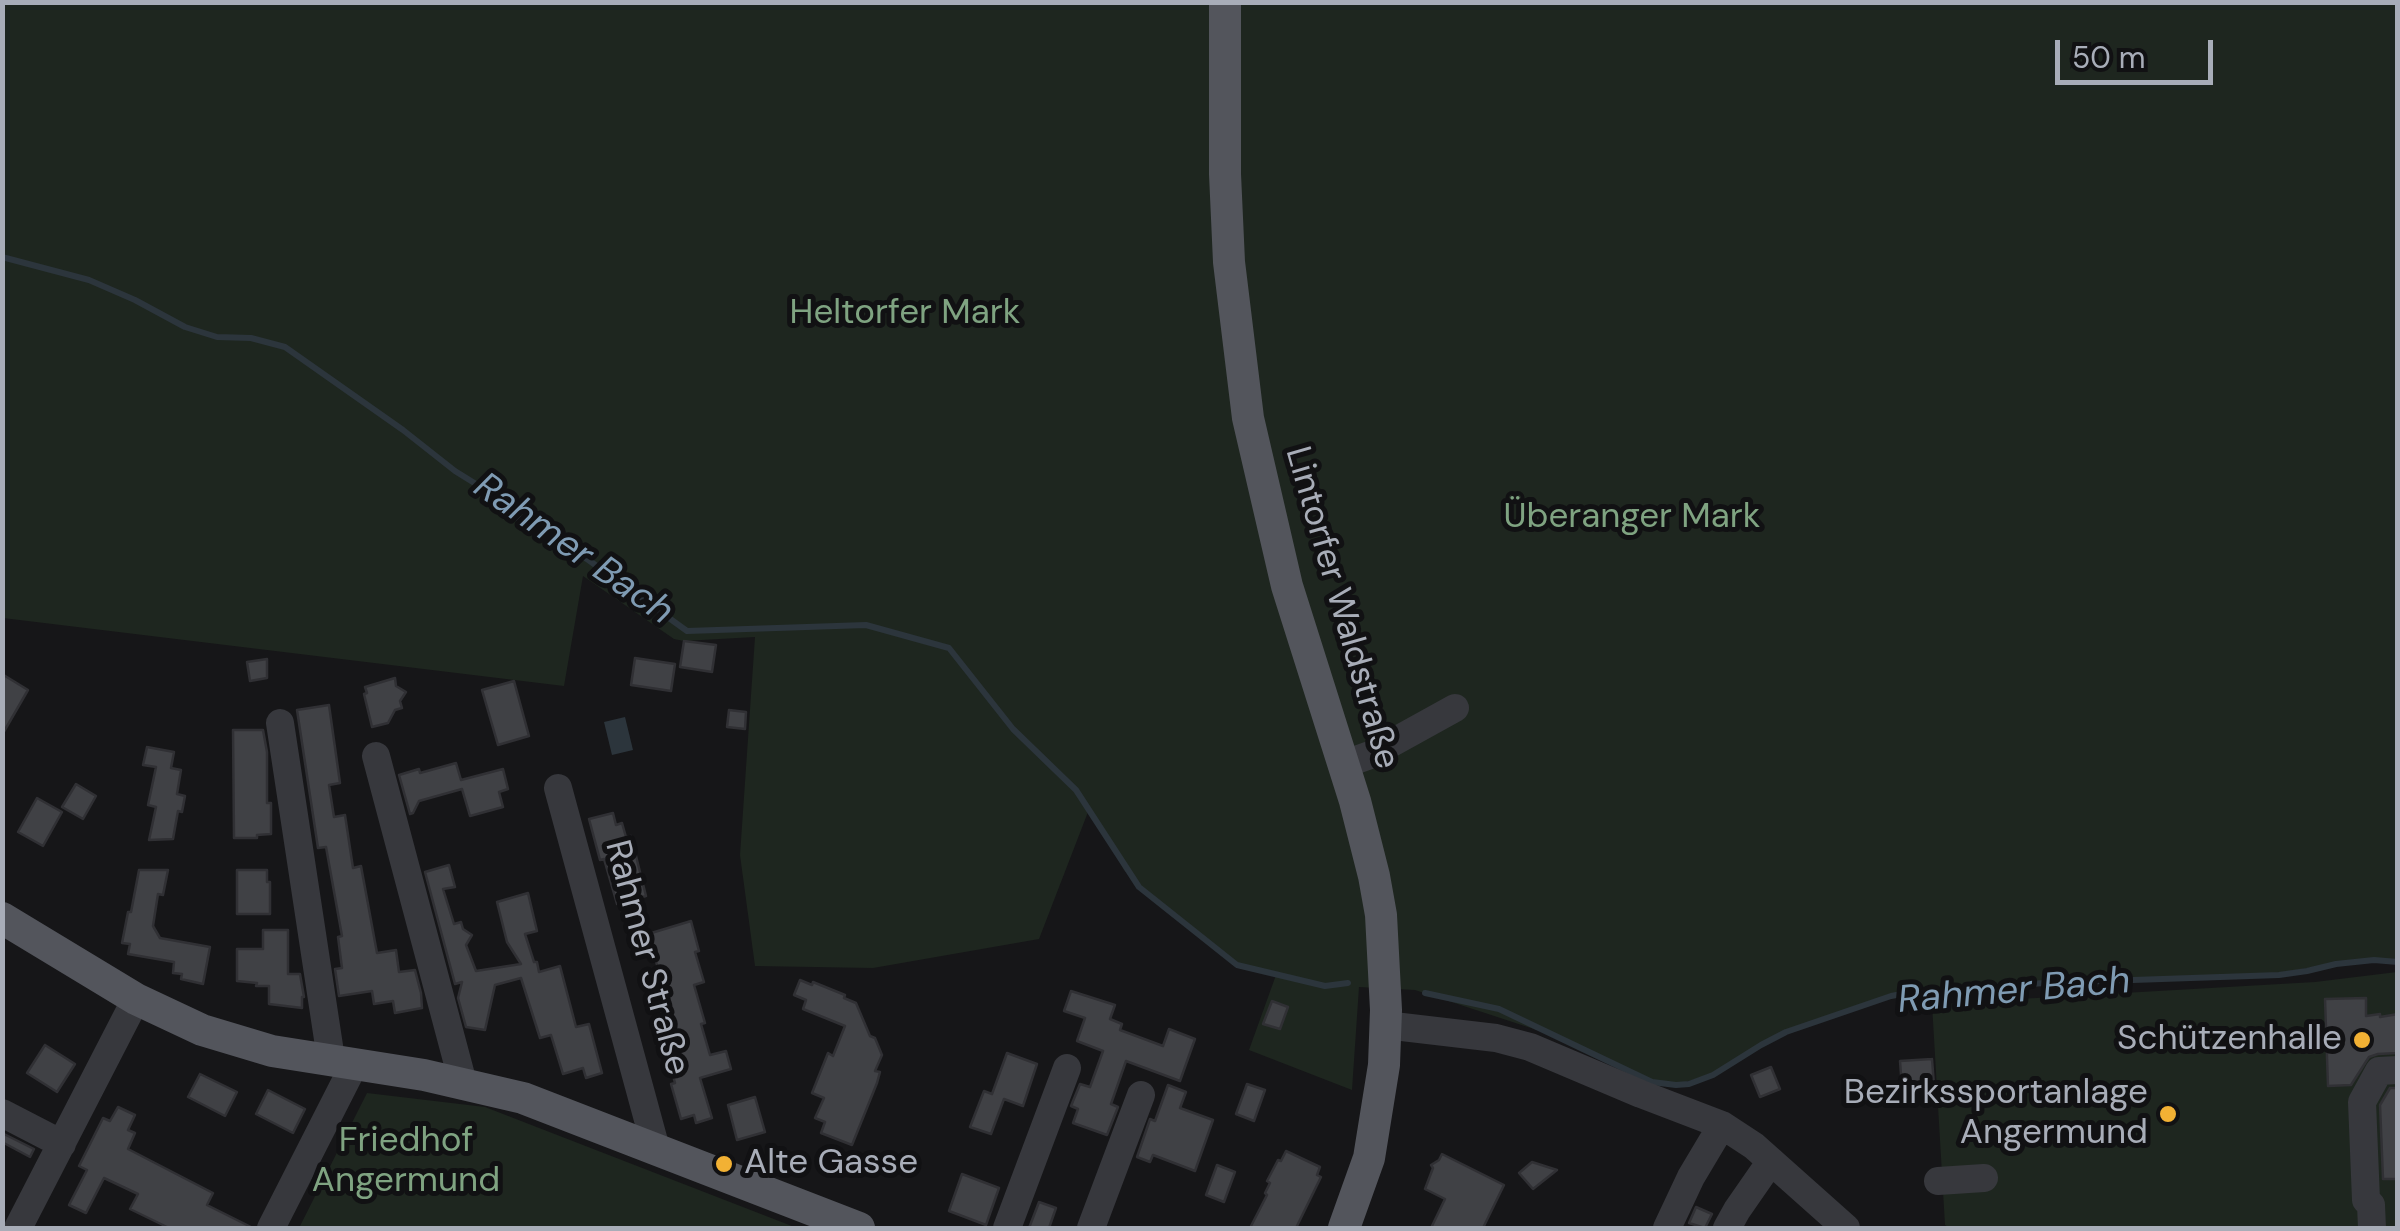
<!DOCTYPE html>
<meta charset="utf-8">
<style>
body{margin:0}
#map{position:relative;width:2400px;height:1231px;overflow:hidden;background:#161618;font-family:"DM Sans",sans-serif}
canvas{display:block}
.frame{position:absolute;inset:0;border:5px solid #a8adb8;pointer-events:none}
.scale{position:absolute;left:2055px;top:40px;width:158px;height:45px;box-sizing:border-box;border:5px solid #a8adb8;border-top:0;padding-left:12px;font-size:30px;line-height:35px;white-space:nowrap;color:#a8adb8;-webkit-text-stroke:8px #111113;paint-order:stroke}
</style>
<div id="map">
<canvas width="2400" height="1231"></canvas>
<div class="frame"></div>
<div class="scale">50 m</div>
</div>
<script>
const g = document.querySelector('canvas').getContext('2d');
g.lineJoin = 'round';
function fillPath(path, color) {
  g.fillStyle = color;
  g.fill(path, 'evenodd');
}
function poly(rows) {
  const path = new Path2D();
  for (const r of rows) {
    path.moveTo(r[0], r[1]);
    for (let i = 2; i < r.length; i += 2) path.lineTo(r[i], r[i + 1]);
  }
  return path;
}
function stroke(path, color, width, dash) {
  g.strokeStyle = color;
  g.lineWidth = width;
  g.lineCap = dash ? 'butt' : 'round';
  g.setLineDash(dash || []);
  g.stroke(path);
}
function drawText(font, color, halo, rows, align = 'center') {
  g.font = font + ' "DM Sans",sans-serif';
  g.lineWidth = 10;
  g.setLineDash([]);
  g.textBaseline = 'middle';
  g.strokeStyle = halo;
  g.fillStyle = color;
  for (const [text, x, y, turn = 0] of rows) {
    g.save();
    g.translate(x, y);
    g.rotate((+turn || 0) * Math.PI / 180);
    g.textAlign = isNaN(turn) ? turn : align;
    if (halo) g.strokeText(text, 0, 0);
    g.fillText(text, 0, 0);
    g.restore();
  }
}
const green = poly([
 [3,3,2397,3,2397,960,2374,959,2336,963,2280,973,1911,991,1890,995,1786,1031,1761,1044,1712,1075,1677,1084,1652,1080,1543,1032,1415,990,1359,987,1352,1090,1249,1050,1276,975,1307,982,1237,964,1140,886,1124,870,1099,823,1077,789,1035,752,1075,791,1088,812,1039,939,873,968,755,966,740,855,755,637,684,641,674,639,583,576,564,686,3,618,2,259,31,266,3,254],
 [2397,972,2397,1228,1950,1228,1945,1225,1932,1004,2315,982],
 [367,1093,485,1107,797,1228,299,1228]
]);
const water = poly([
 [625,717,633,750,612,755,604,722]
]);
const stream = poly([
 [2,257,89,280,135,300,185,327,217,337,251,338,285,347,403,430,455,471,484,489,515,516,543,535,587,559,687,631,866,625,949,648,1013,729,1076,790,1139,887,1237,965,1325,986,1348,983],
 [1425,993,1499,1009,1652,1082,1676,1085,1689,1084,1713,1075,1761,1045,1786,1032,1891,996,1913,992,2045,983,2279,975,2307,971,2336,964,2374,960,2398,962]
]);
const building = poly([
 [684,641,716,645,712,672,680,667,684,641],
 [635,658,675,664,671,691,631,685,635,658],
 [267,659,267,678,250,681,247,662,267,659],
 [2,674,28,690,2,735,2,674],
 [395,678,396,686,406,692,400,701,402,708,395,710,388,723,372,727,364,694,367,693,365,687,395,678],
 [514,681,529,736,498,745,482,690,514,681],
 [329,705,340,783,329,785,334,817,345,815,353,868,361,866,377,953,396,950,399,972,415,970,421,993,422,1008,395,1013,393,1001,374,1004,372,991,339,996,335,969,342,968,338,937,342,936,326,847,318,848,297,710,329,705],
 [729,710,746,712,745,729,727,727,729,710],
 [233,730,263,730,267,752,267,803,271,803,271,834,257,835,257,838,234,838,233,730],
 [147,747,174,752,171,768,181,770,177,794,185,796,182,812,178,811,173,839,149,840,156,807,148,805,156,767,143,765,147,747],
 [456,763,461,780,503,769,508,789,499,792,503,807,470,816,462,789,419,801,413,813,410,814,399,775,419,769,420,773,456,763],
 [76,784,96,796,83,819,62,807,76,784],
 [37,798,62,812,43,846,18,832,37,798],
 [613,813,616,825,622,823,626,837,631,836,646,896,617,904,604,859,600,860,589,819,613,813],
 [449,865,455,887,443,889,454,924,461,922,463,929,472,935,466,945,476,971,521,964,507,942,497,902,528,893,537,931,525,934,534,962,537,962,539,972,560,966,576,1027,589,1024,602,1073,586,1078,583,1068,563,1074,551,1035,540,1038,521,978,495,985,485,1030,466,1027,458,998,462,982,455,984,425,872,449,865],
 [139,870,168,870,163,895,158,894,153,926,160,938,210,947,203,984,181,979,182,974,173,973,174,962,128,954,130,944,122,943,128,912,131,912,139,870],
 [237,870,267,870,267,882,270,882,270,914,237,914,237,870],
 [691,921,699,951,695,952,704,982,694,985,705,1023,701,1024,710,1055,726,1051,731,1069,700,1078,712,1118,696,1123,694,1115,681,1119,671,1084,675,1083,658,1020,663,1018,659,1005,668,1003,648,934,691,921],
 [263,930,288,930,288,974,300,974,304,997,302,997,302,1008,269,1004,269,986,256,986,257,983,237,981,237,949,263,949,263,930],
 [800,980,812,985,813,982,845,995,844,998,856,1003,870,1036,875,1038,882,1055,875,1071,880,1072,877,1083,852,1145,821,1133,825,1122,815,1118,824,1098,812,1093,828,1053,833,1056,845,1026,803,1009,806,1000,794,995,800,980],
 [1071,991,1115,1005,1110,1019,1122,1024,1120,1030,1163,1046,1169,1029,1195,1039,1180,1081,1126,1061,1111,1104,1118,1107,1107,1135,1073,1123,1078,1109,1071,1106,1080,1084,1090,1087,1103,1051,1077,1041,1085,1018,1064,1011,1071,991],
 [2366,998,2366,1016,2380,1014,2380,1017,2398,1014,2398,1053,2378,1054,2369,1057,2351,1085,2328,1086,2325,999,2366,998],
 [1272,1001,1288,1007,1280,1029,1263,1024,1272,1001],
 [45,1045,75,1064,57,1092,27,1073,45,1045],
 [1007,1053,1037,1064,1023,1106,1004,1099,991,1134,970,1127,984,1091,992,1094,1007,1053],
 [1932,1059,1934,1085,1902,1088,1900,1061,1932,1059],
 [1771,1067,1780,1089,1760,1097,1751,1075,1771,1067],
 [200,1074,237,1092,225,1116,188,1097,200,1074],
 [1247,1084,1265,1090,1254,1121,1236,1114,1247,1084],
 [1168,1085,1186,1092,1180,1108,1213,1120,1195,1171,1153,1155,1150,1162,1137,1157,1150,1119,1155,1121,1168,1085],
 [2390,1088,2398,1088,2398,1179,2383,1179,2380,1105,2390,1088],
 [268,1090,305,1109,293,1133,256,1114,268,1090],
 [755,1097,765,1132,737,1140,728,1105,755,1097],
 [118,1107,135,1115,128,1130,135,1133,128,1149,213,1193,207,1205,253,1228,169,1228,130,1209,138,1194,104,1178,86,1213,69,1205,87,1170,79,1166,103,1118,110,1121,118,1107],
 [2,1133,34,1149,30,1157,2,1142,2,1133],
 [1286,1151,1320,1167,1317,1175,1321,1177,1296,1228,1250,1228,1267,1195,1265,1193,1270,1183,1267,1181,1278,1160,1281,1161,1286,1151],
 [1442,1154,1504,1185,1483,1228,1431,1228,1445,1199,1425,1189,1433,1168,1431,1165,1439,1160,1442,1154],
 [1532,1162,1557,1170,1533,1189,1519,1173,1532,1162],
 [1217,1165,1235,1172,1224,1202,1206,1195,1217,1165],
 [962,1174,999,1188,986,1225,949,1211,962,1174],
 [1039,1202,1056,1208,1049,1228,1029,1228,1039,1202],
 [1696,1207,1712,1214,1705,1228,1689,1223,1696,1207]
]);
const minor = poly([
 [280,723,331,1059],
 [376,756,463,1083],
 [1342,765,1370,755,1455,708],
 [558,788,656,1149],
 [1385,1025,1496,1038,1530,1047,1641,1094,1722,1125,1754,1146,1846,1228],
 [2,1113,62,1144],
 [1938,1181,1984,1178],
 [18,1228,136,999],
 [271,1228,355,1063],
 [1007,1228,1067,1068],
 [1091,1228,1141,1095],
 [1667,1228,1691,1177,1722,1125],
 [1727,1228,1737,1210,1771,1161],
 [2372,1228,2371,1205,2366,1200,2362,1102,2379,1071,2398,1070]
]);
const major = poly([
 [1225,2,1225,174,1229,262,1248,418,1287,586,1355,801,1374,876,1381,915,1386,1010,1384,1065,1369,1158,1344,1228],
 [2,918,136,999,202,1030,272,1051,424,1075,523,1098,859,1228]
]);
const markers = [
 [2362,1040,10,"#f2b134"],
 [2168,1114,10,"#f2b134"],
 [724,1164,10,"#f2b134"]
];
const parkNames = [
 ["Heltorfer Mark",905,314],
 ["Überanger Mark",1632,518],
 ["Friedhof",406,1142],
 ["Angermund",406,1182]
];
const streetNames = [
 ["Lintorfer Waldstraße",1341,608,74],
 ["Rahmer Straße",646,958,75]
];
const poiNames = [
 ["Schützenhalle",2342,1040],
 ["Bezirkssportanlage",2148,1094],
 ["Angermund",2148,1134],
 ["Alte Gasse",744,1164,"left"]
];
const waterNames = [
 ["Rahmer Bach",573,550,35],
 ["Rahmer Bach",2014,992,-5]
];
fillPath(green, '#1e261f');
fillPath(water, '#2c353c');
stroke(stream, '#2c353c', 6);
fillPath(building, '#404145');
stroke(building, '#303034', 2.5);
stroke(minor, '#37383d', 28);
stroke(major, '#53555c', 32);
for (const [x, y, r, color] of markers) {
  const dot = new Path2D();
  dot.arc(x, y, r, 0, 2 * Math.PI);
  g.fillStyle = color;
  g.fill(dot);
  stroke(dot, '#111113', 4);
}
drawText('35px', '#7fa381', '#111113', parkNames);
drawText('35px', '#a8adb8', '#111113', streetNames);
drawText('35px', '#a8adb8', '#111113', poiNames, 'right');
drawText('italic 38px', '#7f9bb3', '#111113', waterNames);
</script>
